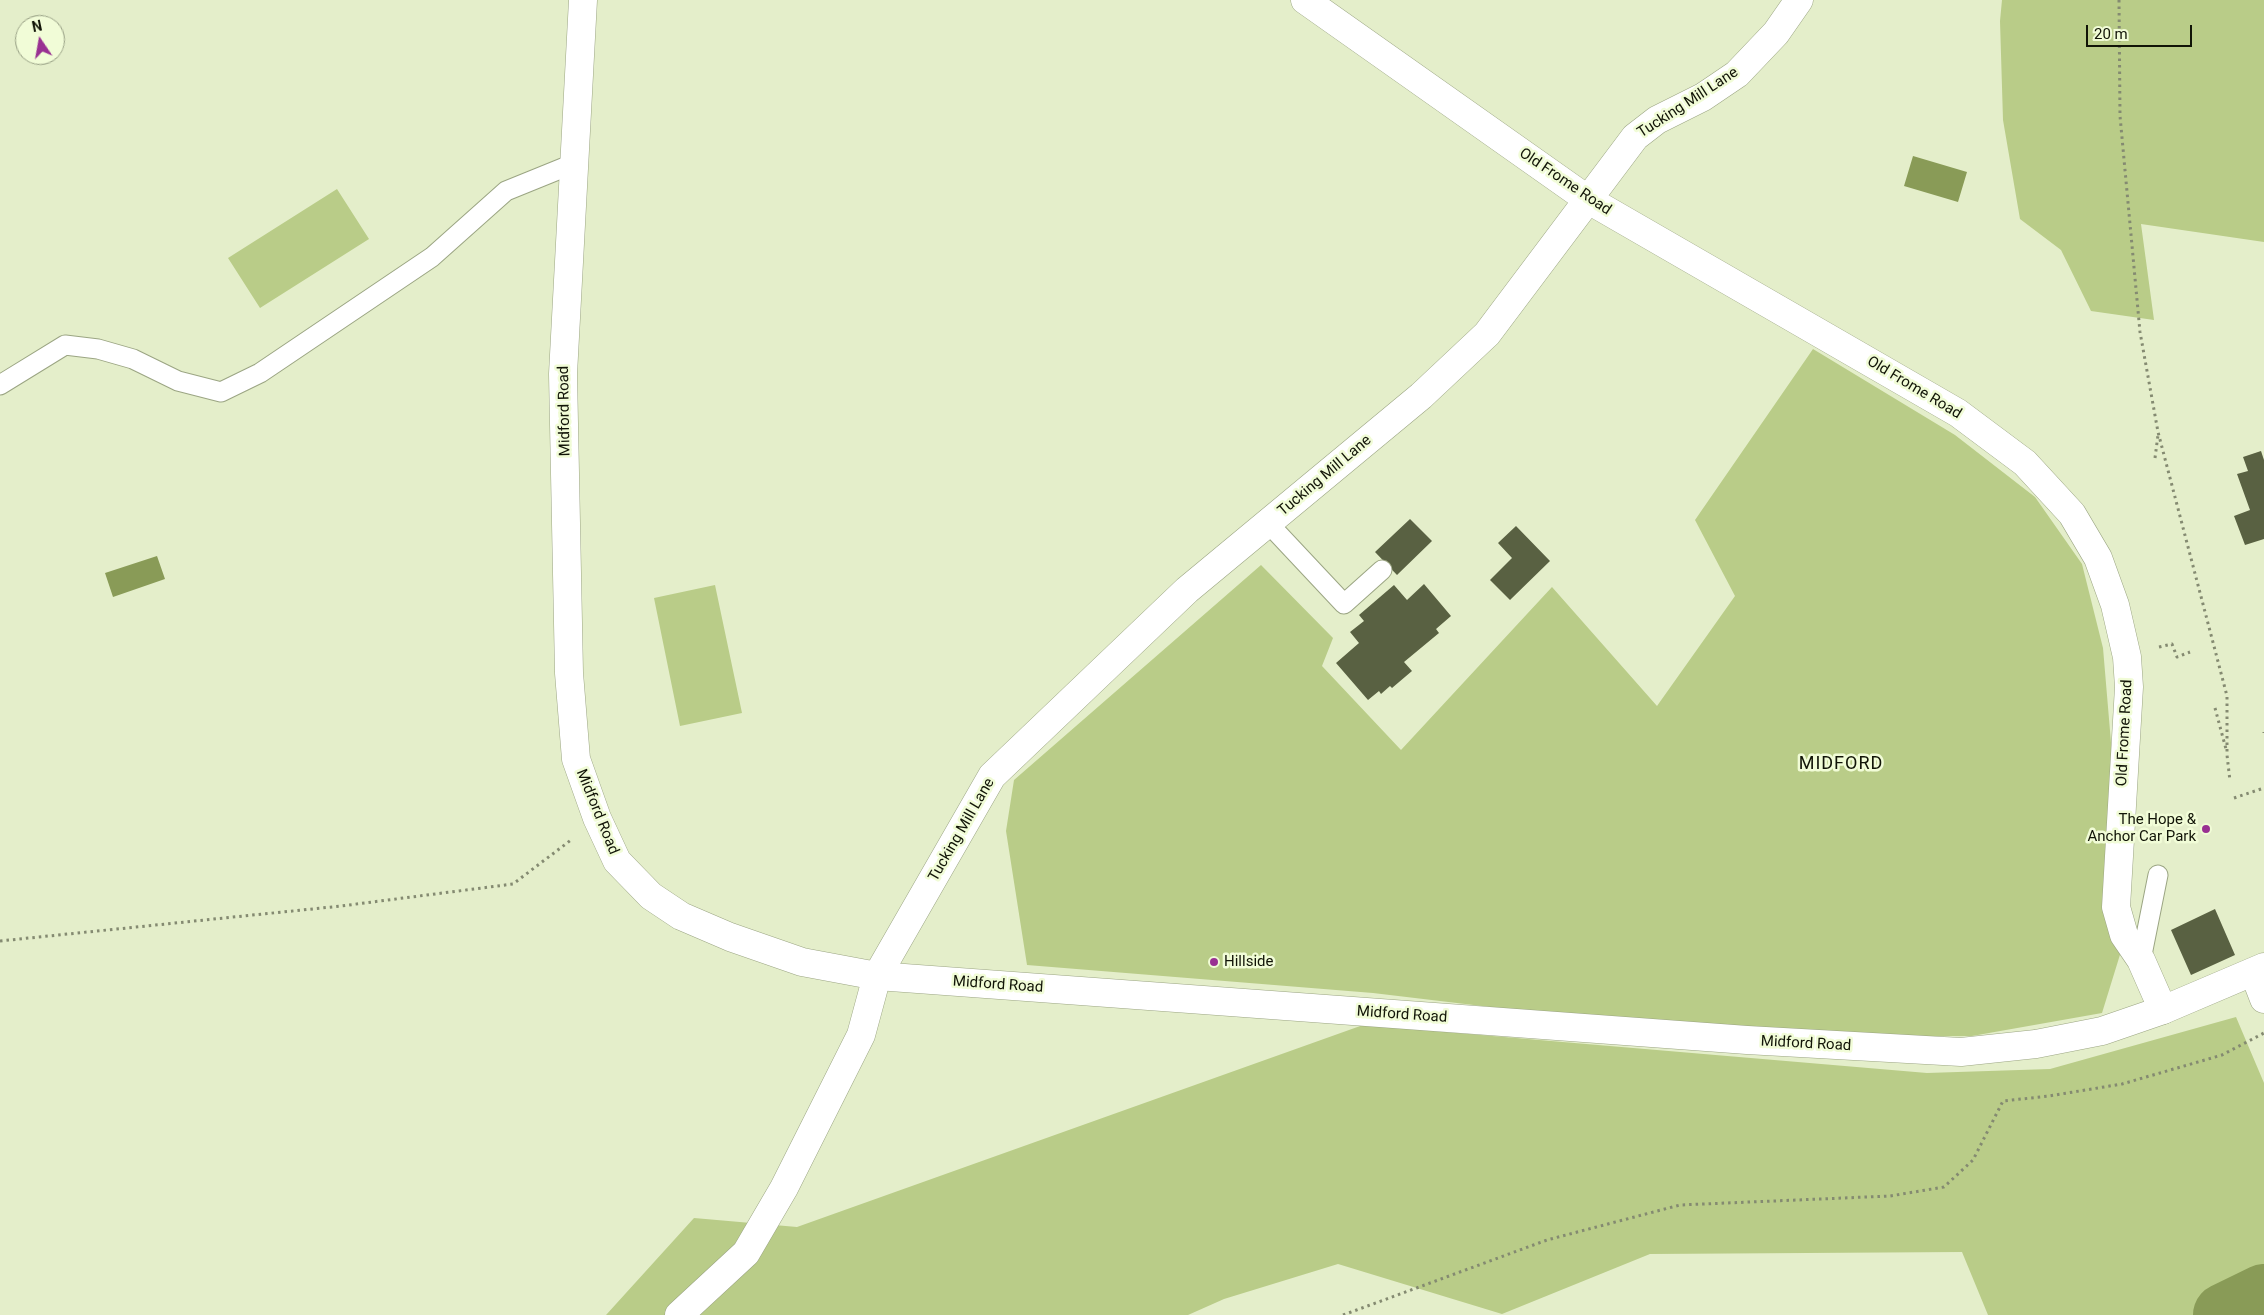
<!DOCTYPE html>
<style>
body{margin:0}
#map{position:relative;width:2264px;height:1315px;overflow:hidden;background:#e4eeca;font-family:Roboto,sans-serif}
canvas{display:block}
.north{position:absolute;left:15px;top:15px;width:50px;height:50px;box-sizing:border-box;background:#f1fcd7;border:1px solid #979f84;border-radius:50%;rotate:348deg;font-size:14px;font-weight:700;line-height:20px;text-align:center;color:#111407}
.north::after{content:'';display:block;margin:auto;width:18px;height:22px;background:#993092;clip-path:polygon(50% 0,100% 100%,50% 72%,0 100%)}
.scale{position:absolute;left:2086px;top:25px;width:106px;height:22px;box-sizing:border-box;border:2px solid #111407;border-top:0;padding-left:6px;font-size:15px;line-height:18px;white-space:nowrap;color:#111407;-webkit-text-stroke:4px #f1fcd7;paint-order:stroke}
</style>
<div id="map">
<canvas width="2264" height="1315"></canvas>
<div class="north">N</div>
<div class="scale">20 m</div>
</div>
<script>
const g = document.querySelector('canvas').getContext('2d');
g.lineJoin = 'round';
function fillPath(path, color) {
  g.fillStyle = color;
  g.fill(path, 'evenodd');
}
function poly(rows) {
  const path = new Path2D();
  for (const r of rows) {
    path.moveTo(r[0], r[1]);
    for (let i = 2; i < r.length; i += 2) path.lineTo(r[i], r[i + 1]);
  }
  return path;
}
function stroke(path, color, width, dash) {
  g.strokeStyle = color;
  g.lineWidth = width;
  g.lineCap = dash ? 'butt' : 'round';
  g.setLineDash(dash || []);
  g.stroke(path);
}
function drawText(font, color, halo, rows, align = 'center') {
  g.font = font + ' Roboto,sans-serif';
  g.lineWidth = 5;
  g.setLineDash([]);
  g.textBaseline = 'middle';
  g.strokeStyle = halo;
  g.fillStyle = color;
  for (const [text, x, y, turn = 0] of rows) {
    g.save();
    g.translate(x, y);
    g.rotate((+turn || 0) * Math.PI / 180);
    g.textAlign = isNaN(turn) ? turn : align;
    if (halo) g.strokeText(text, 0, 0);
    g.fillText(text, 0, 0);
    g.restore();
  }
}
const green = poly([
 [2002,0,2264,0,2264,242,2141,224,2154,320,2091,311,2061,250,2020,219,2003,120,2000,21],
 [337,189,369,239,260,308,228,258],
 [1813,349,1955,435,2035,497,2082,564,2103,648,2127,932,2102,1013,1972,1036,1742,1037,1373,993,1027,965,1006,831,1014,780,1261,565,1333,638,1322,666,1401,750,1552,587,1657,706,1735,596,1695,520],
 [715,585,742,713,680,726,654,598],
 [2236,1017,2264,1083,2264,1315,1988,1315,1962,1252,1650,1254,1502,1314,1338,1264,1224,1299,1188,1315,606,1315,694,1218,797,1227,1363,1025,1927,1073,2050,1069]
]);
const water = poly([
 [1913,156,1967,172,1958,202,1904,186],
 [157,556,165,579,113,597,105,573]
]);
const river = poly([
 [2225,1315,2264,1296]
]);
const building = poly([
 [2261,451,2264,460,2264,539,2245,545,2234,516,2250,510,2237,474,2248,471,2243,457],
 [1410,519,1432,541,1397,575,1375,552],
 [1516,526,1550,561,1510,600,1490,580,1512,558,1498,543],
 [1424,584,1451,616,1436,629,1439,633,1404,662,1412,671,1392,688,1390,686,1381,694,1379,691,1368,700,1336,663,1359,643,1350,632,1364,621,1359,615,1394,585,1407,600],
 [2215,909,2235,955,2191,975,2171,930]
]);
const path = poly([
 [2119,0,2120,116,2140,332,2158,432,2227,696,2227,755,2230,781],
 [2155,458,2158,435],
 [2159,647,2172,644,2177,657,2190,652],
 [2215,708,2226,749],
 [2264,732,2264,733],
 [2234,798,2264,788],
 [0,941,341,906,513,884,571,840],
 [1343,1315,1547,1240,1680,1205,1890,1196,1944,1187,1973,1160,2003,1101,2049,1096,2122,1084,2222,1055,2264,1033]
]);
const service = poly([
 [0,385,65,345,98,349,133,359,178,381,221,392,260,373,432,257,506,191,575,163],
 [1268,523,1344,604,1382,570],
 [2141,960,2158,875]
]);
const minor = poly([
 [1305,0,1587,199,1958,413,2025,463,2072,514,2098,558,2115,605,2127,657,2129,687,2116,907,2124,935,2141,960,2163,1010],
 [2254,973,2264,999],
 [679,1315,746,1253,784,1188,861,1035,877,976,992,776,1187,590,1421,396,1487,334,1635,137,1657,120,1703,97,1737,74,1776,33,1799,0]
]);
const secondary = poly([
 [583,0,563,374,569,673,576,759,597,818,617,861,651,896,681,916,730,937,802,962,877,976,1747,1040,1961,1052,2036,1044,2102,1031,2163,1010,2264,967]
]);
const markers = [
 [2206,829,5,"#993092"],
 [1214,962,5,"#993092"]
];
const streetNames = [
 ["Tucking Mill Lane",1688,103,-33],
 ["Old Frome Road",1565,182,34],
 ["Old Frome Road",1914,388,31],
 ["Midford Road",565,411,-91],
 ["Tucking Mill Lane",1325,476,-40],
 ["Old Frome Road",2125,733,-87],
 ["Midford Road",597,812,68],
 ["Tucking Mill Lane",962,830,-60],
 ["Midford Road",998,985,4],
 ["Midford Road",1402,1015,4],
 ["Midford Road",1806,1044,3]
];
const poiNames = [
 ["The Hope &",2196,820],
 ["Anchor Car Park",2196,837],
 ["Hillside",1224,962,"left"]
];
const quarterNames = [
 ["MIDFORD",1841,764]
];
fillPath(green, '#b9cc88');
fillPath(water, '#899b57');
stroke(river, '#899b57', 64);
fillPath(building, '#596142');
stroke(service, '#9ba583', 21);
stroke(minor, '#9ba583', 29);
stroke(secondary, '#9ba583', 29);
stroke(path, '#848a71', 3, [2.5, 4]);
stroke(service, '#fff', 19);
stroke(minor, '#fff', 28);
stroke(secondary, '#fff', 28);
for (const [x, y, r, color] of markers) {
  const dot = new Path2D();
  dot.arc(x, y, r, 0, 2 * Math.PI);
  g.fillStyle = color;
  g.fill(dot);
  stroke(dot, '#f1fcd7', 2);
}
drawText('15px', '#111407', '#f1fcd7', streetNames);
drawText('15px', '#111407', '#f1fcd7', poiNames, 'right');
g.letterSpacing = '1px';
drawText('18px', '#111407', '#f1fcd7', quarterNames);
g.letterSpacing = '0px';
</script>
